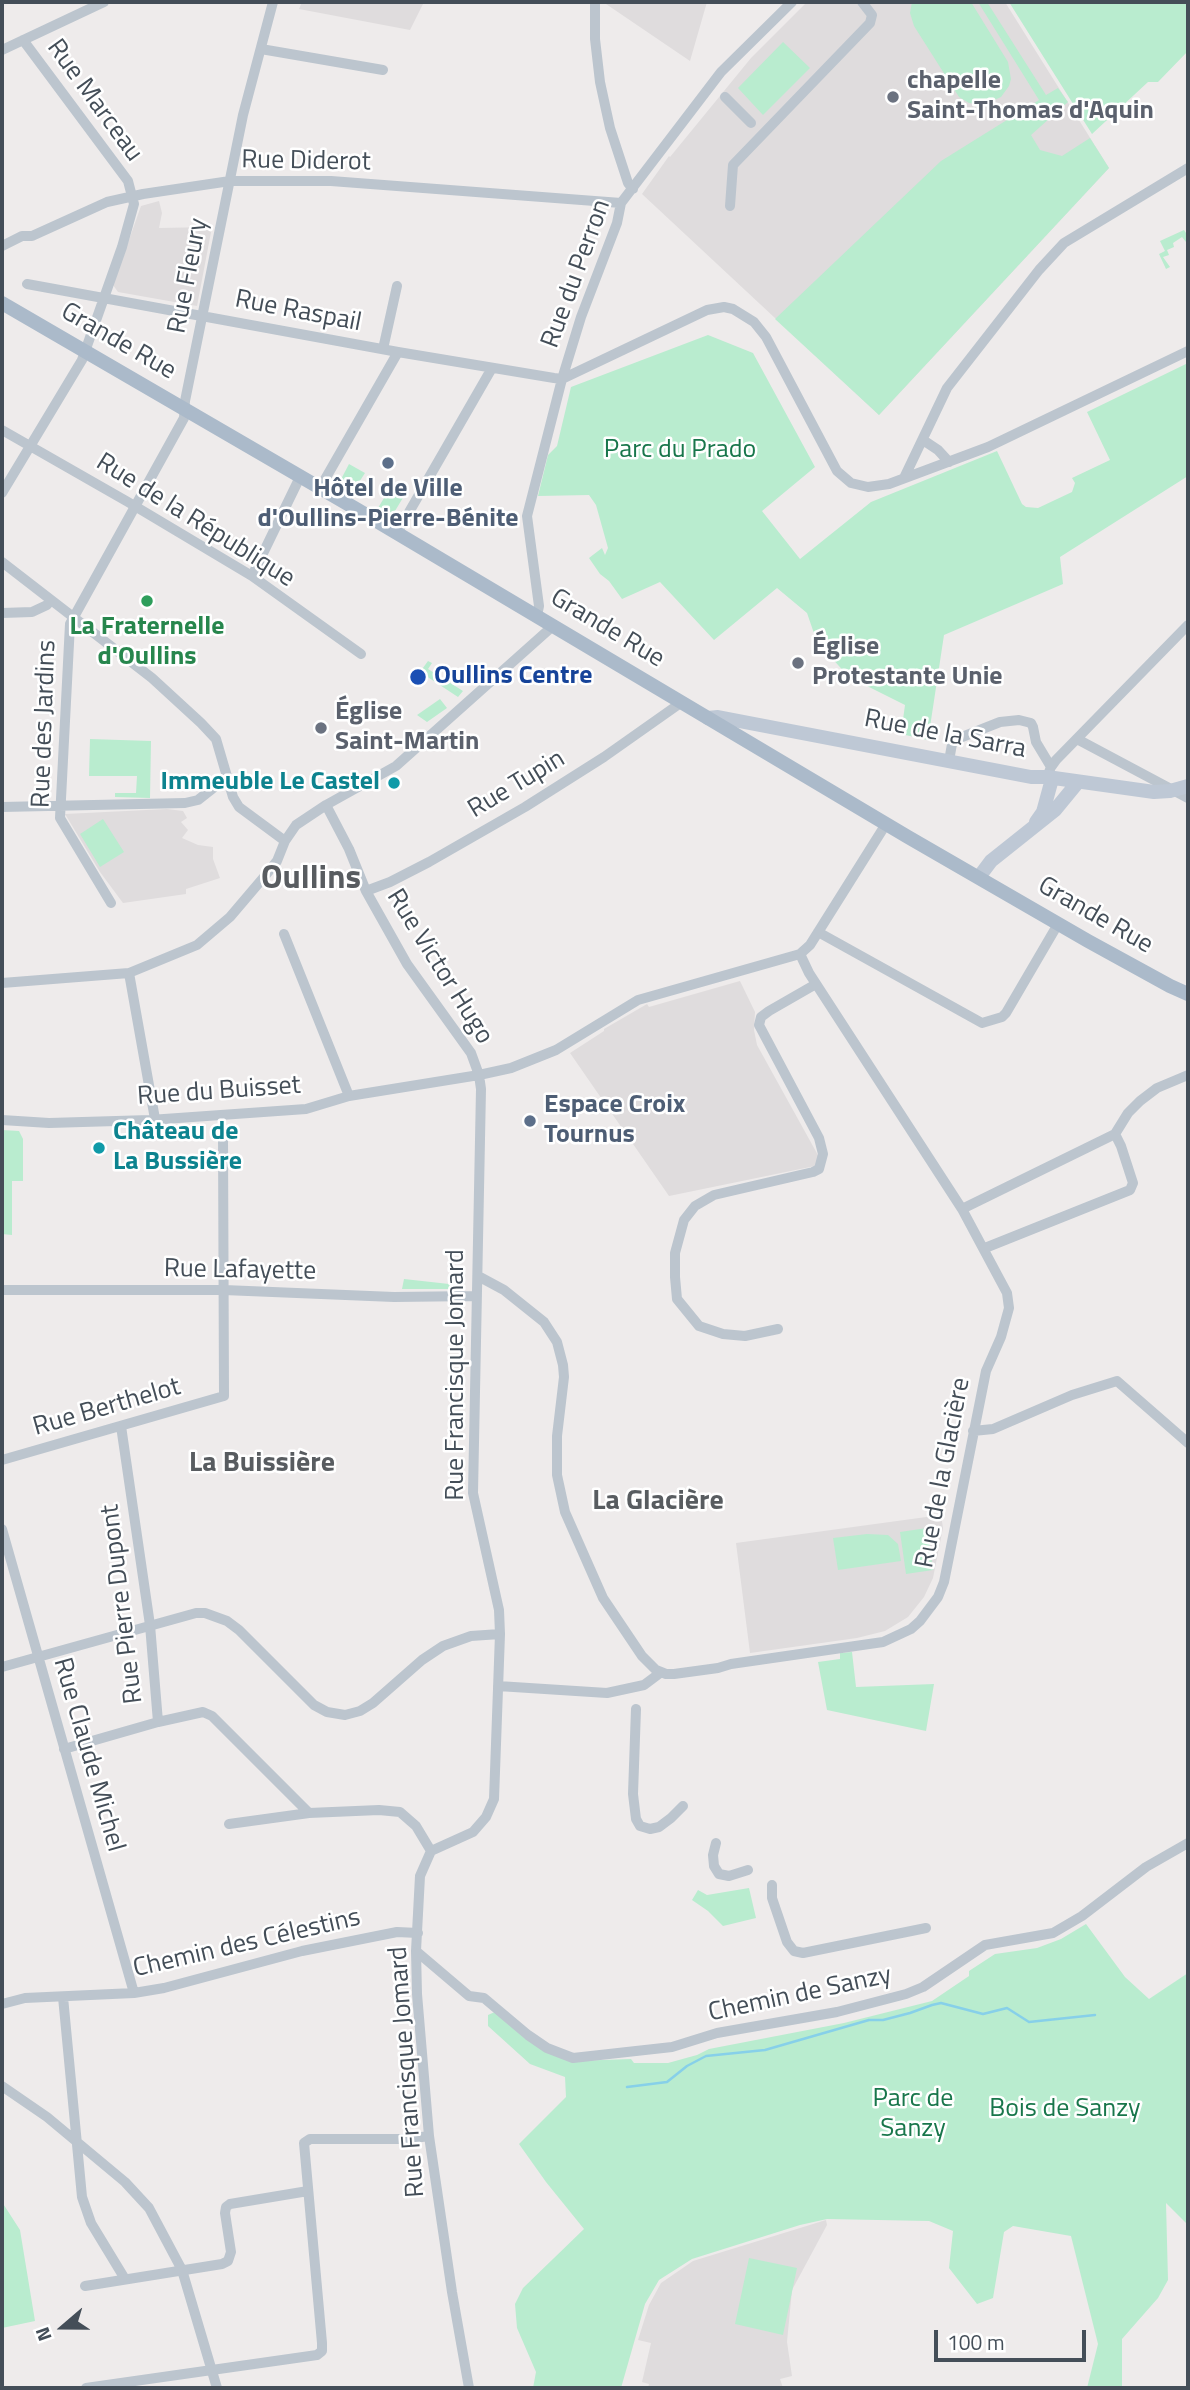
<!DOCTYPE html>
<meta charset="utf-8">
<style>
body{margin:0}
#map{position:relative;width:1190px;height:2390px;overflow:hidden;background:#eeebeb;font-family:"Titillium Web",sans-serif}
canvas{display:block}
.frame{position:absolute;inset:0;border:4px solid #444e58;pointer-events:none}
.north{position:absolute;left:28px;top:2292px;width:70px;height:70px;-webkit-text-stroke:5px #fff;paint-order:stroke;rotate:250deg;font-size:19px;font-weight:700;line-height:28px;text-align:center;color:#444e58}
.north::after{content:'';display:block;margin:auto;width:24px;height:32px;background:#444e58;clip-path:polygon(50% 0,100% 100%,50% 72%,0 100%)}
.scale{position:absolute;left:934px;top:2330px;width:152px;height:32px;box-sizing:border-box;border:4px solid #444e58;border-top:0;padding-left:9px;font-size:21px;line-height:24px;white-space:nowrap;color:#444e58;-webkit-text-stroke:5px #fff;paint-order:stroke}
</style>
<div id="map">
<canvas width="1190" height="2390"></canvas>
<div class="frame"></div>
<div class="north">N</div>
<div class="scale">100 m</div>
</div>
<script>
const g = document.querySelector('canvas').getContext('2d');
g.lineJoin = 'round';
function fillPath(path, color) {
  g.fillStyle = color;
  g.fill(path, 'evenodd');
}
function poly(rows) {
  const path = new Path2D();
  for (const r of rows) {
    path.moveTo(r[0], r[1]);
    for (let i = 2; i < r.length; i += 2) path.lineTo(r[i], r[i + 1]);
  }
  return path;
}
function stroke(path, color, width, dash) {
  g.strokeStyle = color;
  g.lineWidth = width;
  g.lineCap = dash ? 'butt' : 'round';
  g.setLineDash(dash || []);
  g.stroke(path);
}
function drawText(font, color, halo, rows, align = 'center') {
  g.font = font + ' "Titillium Web",sans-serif';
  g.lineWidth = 5;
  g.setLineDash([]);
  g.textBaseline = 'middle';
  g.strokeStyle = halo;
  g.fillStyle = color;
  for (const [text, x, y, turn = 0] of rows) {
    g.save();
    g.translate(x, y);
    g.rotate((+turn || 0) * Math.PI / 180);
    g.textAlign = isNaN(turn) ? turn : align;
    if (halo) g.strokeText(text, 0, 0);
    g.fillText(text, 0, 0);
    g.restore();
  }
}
const education = poly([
 [302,2,424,2,410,30,299,9],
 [606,2,707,2,690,61,606,4],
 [807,2,1005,2,1109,168,879,415,642,194,669,156,670,157,751,58],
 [159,201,162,213,159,228,212,227,197,306,118,292,113,285,141,206],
 [167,809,183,811,187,818,181,822,188,830,182,838,198,845,213,847,213,859,220,878,186,889,186,894,123,903,100,872,65,814],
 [740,981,755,1012,754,1030,757,1045,819,1157,815,1166,669,1196,570,1053,604,1031,604,1029,647,1004,649,1007],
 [941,1515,943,1528,933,1578,924,1597,908,1617,885,1631,857,1638,750,1653,736,1543],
 [826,2220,827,2225,792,2290,787,2342,792,2376,780,2379,783,2388,641,2388,648,2388,649,2384,642,2382,651,2343,638,2340,649,2305,661,2283,693,2261]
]);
const green = poly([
 [912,2,971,2,1008,62,1011,79,1009,86,1001,97,983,105,969,103,959,97,914,26,910,13],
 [978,2,987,2,1046,95,1058,88,1068,102,1031,135,1040,150,1062,156,1090,138,1109,168,879,415,775,319,941,161,1039,100],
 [1009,2,1188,2,1188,51,1158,82,1148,82,1092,134],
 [783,42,810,68,763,115,738,88],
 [1184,230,1188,236,1188,241,1186,242,1182,237,1173,243,1174,247,1167,250,1169,255,1163,257,1170,267,1166,269,1159,254,1165,251,1160,241],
 [708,335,753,353,815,467,762,511,800,559,871,502,997,451,1022,504,1026,507,1038,508,1072,492,1075,483,1072,478,1110,460,1087,412,1188,363,1188,476,1060,557,1063,584,944,635,928,740,901,734,905,705,849,677,817,642,807,613,777,588,714,640,660,582,622,599,609,581,600,574,589,558,602,548,605,555,608,548,596,505,589,495,538,496,548,455,557,446,571,387],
 [349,464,365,473,352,493,338,485],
 [390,488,404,496,392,516,378,508],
 [428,661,432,663,428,669,463,691,458,697,420,672],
 [440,699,447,708,427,722,417,715],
 [90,739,151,741,150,798,115,797,115,793,136,793,137,776,89,776],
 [103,819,124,852,100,867,80,834],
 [2,1130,19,1131,23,1139,23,1181,12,1181,12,1235,2,1234],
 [404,1279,458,1285,458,1289,402,1289],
 [927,1528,933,1570,906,1574,900,1532],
 [867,1534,888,1535,898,1544,901,1561,838,1570,833,1538],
 [852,1652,856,1687,934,1684,926,1731,827,1710,818,1662,840,1659,840,1653],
 [749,1888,756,1918,723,1926,708,1911,692,1900,698,1890,707,1895],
 [1086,1924,1125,1977,1149,1999,1188,1973,1188,2225,1166,2203,1168,2280,1158,2298,1122,2339,1122,2388,1087,2388,1098,2344,1071,2236,1013,2226,1004,2232,993,2298,977,2304,949,2268,953,2231,929,2221,827,2219,800,2225,692,2259,659,2280,645,2304,621,2388,533,2388,536,2372,517,2328,515,2304,523,2288,584,2229,546,2182,519,2144,566,2097,565,2077,530,2064,488,2026,488,2015,497,2011,573,2061,631,2059,634,2063,668,2063,697,2055,709,2049,844,2023,932,2001,969,1976,969,1971,995,1954,1037,1948,1061,1939],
 [2,2202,20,2230,35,2321,2,2328],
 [749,2258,797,2268,783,2335,735,2324]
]);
const stream = poly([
 [627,2087,667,2082,687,2066,706,2056,765,2050,869,2020,883,2020,910,2013,932,2005,941,2003,983,2014,1007,2008,1029,2022,1095,2015]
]);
const street = poly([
 [595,2,595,39,600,82,610,128,628,183,633,189],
 [261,49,383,70],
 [2,50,104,2],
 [725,97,751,123],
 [730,206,733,165,870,23,872,15,862,2],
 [2,246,22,236,32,236,107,202,143,194,230,181,331,181,621,203],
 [27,284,398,352,554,378,562,379,707,310,724,307,733,309,754,322,766,337,837,471,851,483,868,487,889,484,988,447,1188,351],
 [383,349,397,286],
 [2,430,128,502,252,576,361,654],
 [923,440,938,450,949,462],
 [904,478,947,388,1039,270,1064,243,1188,168],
 [320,488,398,352],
 [2,493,82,360,122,247,134,204,128,181,23,40],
 [397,533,492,368],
 [2,562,152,678,201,723,216,739,233,797,239,807,285,841],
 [252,576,300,477],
 [2,613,32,612,47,605,51,600],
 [537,616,539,606,527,516,562,379,581,317,617,223,621,203,721,72,792,2],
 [1077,739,1188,798],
 [949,761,952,744,957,739,1000,722,1019,720,1031,723,1033,727,1036,742,1051,767],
 [1047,777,1051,767,1056,760,1188,625],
 [326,805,349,849,366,891,407,964,471,1053,479,1075,481,1089,473,1493,499,1610,500,1634,494,1799,486,1817,473,1832,431,1851,420,1876,416,1951,417,1994,429,2136,452,2292,469,2388],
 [2,807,185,803,198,800,217,785,229,783],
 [366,891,390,882,429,862,525,807,604,757,682,702],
 [111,903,60,818,70,624,184,418,185,401,243,115,273,2],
 [818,932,982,1023,1002,1017,1006,1013,1058,924],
 [284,934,349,1096],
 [129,973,155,1119],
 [2,983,129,973,197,945,230,917,264,877,277,861,285,841,296,825,326,805,396,766,554,625],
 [2,1120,49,1123,150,1120,306,1109,349,1096,479,1075,511,1068,556,1050,638,1000,800,954,810,945,886,824],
 [962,1209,1115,1134,1128,1113,1140,1101,1157,1088,1188,1075],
 [985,1248,1130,1190,1133,1183,1121,1146,1115,1134],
 [478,1276,504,1290,544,1322,557,1342,563,1365,564,1377,557,1436,557,1475,565,1512,603,1598,642,1656,656,1670,666,1674,674,1674,718,1668,731,1664,883,1642,911,1629,920,1621,938,1597,944,1582,986,1371,1001,1337,1009,1308,1007,1293,962,1209,809,973,800,954],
 [2,1290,224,1290,394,1297,477,1296],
 [778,1329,745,1336,723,1334,699,1326,677,1299,675,1277,675,1253,684,1220,695,1206,714,1195,813,1172,819,1169,823,1154,819,1138,759,1025,761,1017,769,1011,816,984],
 [121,1426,150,1625,158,1722],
 [973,1431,993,1429,1072,1395,1117,1381,1188,1443],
 [2,1460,224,1396,223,1136],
 [2,1529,134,1993],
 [2,1667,196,1613,205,1613,227,1621,239,1630,314,1705,327,1712,345,1715,360,1711,373,1703,422,1660,443,1646,471,1636,500,1634],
 [498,1686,607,1693,644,1685,660,1673],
 [636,1709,633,1794,636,1819,640,1826,650,1829,659,1827,671,1818,683,1806],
 [64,1749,158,1722,203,1712,212,1716,309,1813,379,1810,400,1812,416,1826,431,1851],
 [229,1824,309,1813],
 [716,1843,713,1855,714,1866,719,1874,729,1876,748,1870],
 [772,1885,772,1898,787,1942,794,1951,803,1953,926,1928],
 [416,1951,469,1996,484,1998,528,2035,547,2048,573,2058,672,2047,717,2033,837,2012,906,1994,923,1987,985,1945,1053,1933,1082,1916,1146,1867,1188,1843],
 [63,1997,82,2197,91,2223,125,2279],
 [2,2004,25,1998,134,1993,164,1988,302,1951,397,1932,418,1933],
 [2,2086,47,2117,125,2182,149,2208,182,2270,217,2388],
 [85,2286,222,2264,228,2261,231,2252,225,2213,226,2207,230,2204,308,2191],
 [86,2388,317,2355,322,2351,322,2343,304,2143,310,2139,407,2139,429,2136]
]);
const secondary = poly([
 [708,718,718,717,1031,777,1047,777,1154,792,1170,791,1188,786],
 [1036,822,1043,812,1052,779],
 [979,877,991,861,1055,810,1078,782]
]);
const primary = poly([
 [2,303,358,510,908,837,1088,941,1170,986,1188,994]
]);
const markers = [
 [893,97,7,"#6b7280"],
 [388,463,7,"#5c6f8a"],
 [147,601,7,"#2e9e5b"],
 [798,663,7,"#6b7280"],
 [418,677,9,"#1a4fb4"],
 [321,728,7,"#6b7280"],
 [394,783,7,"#0f9aa8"],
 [530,1121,7,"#5c6f8a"],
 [99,1148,7,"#0f9aa8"]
];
const worshipNames = [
 ["chapelle",907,82],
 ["Saint-Thomas d'Aquin",907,112],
 ["Église",812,648],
 ["Protestante Unie",812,678],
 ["Église",335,713],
 ["Saint-Martin",335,743]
];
const streetNames = [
 ["Rue Marceau",94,101,54],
 ["Rue Diderot",306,162,1],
 ["Rue du Perron",577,274,-70],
 ["Rue Fleury",189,276,-79],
 ["Rue Raspail",298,312,11],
 ["Grande Rue",118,342,30],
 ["Rue de la République",195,521,32],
 ["Grande Rue",607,629,31],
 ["Rue des Jardins",45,724,-88],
 ["Rue de la Sarra",945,735,11],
 ["Rue Tupin",517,785,-31],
 ["Grande Rue",1095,916,30],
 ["Rue Victor Hugo",439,967,58],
 ["Rue du Buisset",219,1092,-4],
 ["Rue Lafayette",240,1271,1],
 ["Rue Francisque Jomard",457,1375,-90],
 ["Rue Berthelot",107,1408,-16],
 ["Rue de la Glacière",944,1473,-79],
 ["Rue Pierre Dupont",123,1604,-97],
 ["Rue Claude Michel",88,1755,74],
 ["Chemin des Célestins",247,1944,-13],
 ["Chemin de Sanzy",800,1995,-12],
 ["Rue Francisque Jomard",408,2072,-94]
];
const parkNames = [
 ["Parc du Prado",680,451],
 ["Parc de",913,2100],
 ["Sanzy",913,2130],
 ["Bois de Sanzy",1065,2110]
];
const serviceNames = [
 ["Hôtel de Ville",388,490],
 ["d'Oullins-Pierre-Bénite",388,520],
 ["Espace Croix",544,1106,"left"],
 ["Tournus",544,1136,"left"]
];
const leisureNames = [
 ["La Fraternelle",147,628],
 ["d'Oullins",147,658]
];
const transitNames = [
 ["Oullins Centre",434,677]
];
const cultureNames = [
 ["Immeuble Le Castel",380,783],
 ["Château de",113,1133,"left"],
 ["La Bussière",113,1163,"left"]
];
const neighbourhoodNames = [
 ["La Buissière",262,1464],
 ["La Glacière",658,1502]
];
const districtNames = [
 ["Oullins",311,880]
];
fillPath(education, '#dfdcdd');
fillPath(green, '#b9eccf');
stroke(stream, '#87d0e9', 2.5);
stroke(street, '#bcc5ce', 10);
stroke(secondary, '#bec8d5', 14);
stroke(primary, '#abbaca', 14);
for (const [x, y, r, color] of markers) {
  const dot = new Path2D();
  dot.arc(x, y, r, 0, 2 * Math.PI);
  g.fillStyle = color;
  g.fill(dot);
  stroke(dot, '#fff', 2.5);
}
drawText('bold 26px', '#5b616d', '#fff', worshipNames, 'left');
drawText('26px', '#444e58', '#fff', streetNames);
drawText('26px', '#18764b', '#fff', parkNames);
drawText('bold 26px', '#4e5e75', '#fff', serviceNames);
drawText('bold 26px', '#27864d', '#fff', leisureNames);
drawText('bold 26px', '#164399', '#fff', transitNames, 'left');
drawText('bold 26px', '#0d838f', '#fff', cultureNames, 'right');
drawText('bold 28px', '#585c60', '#fff', neighbourhoodNames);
drawText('bold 33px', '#585c60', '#fff', districtNames);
</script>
